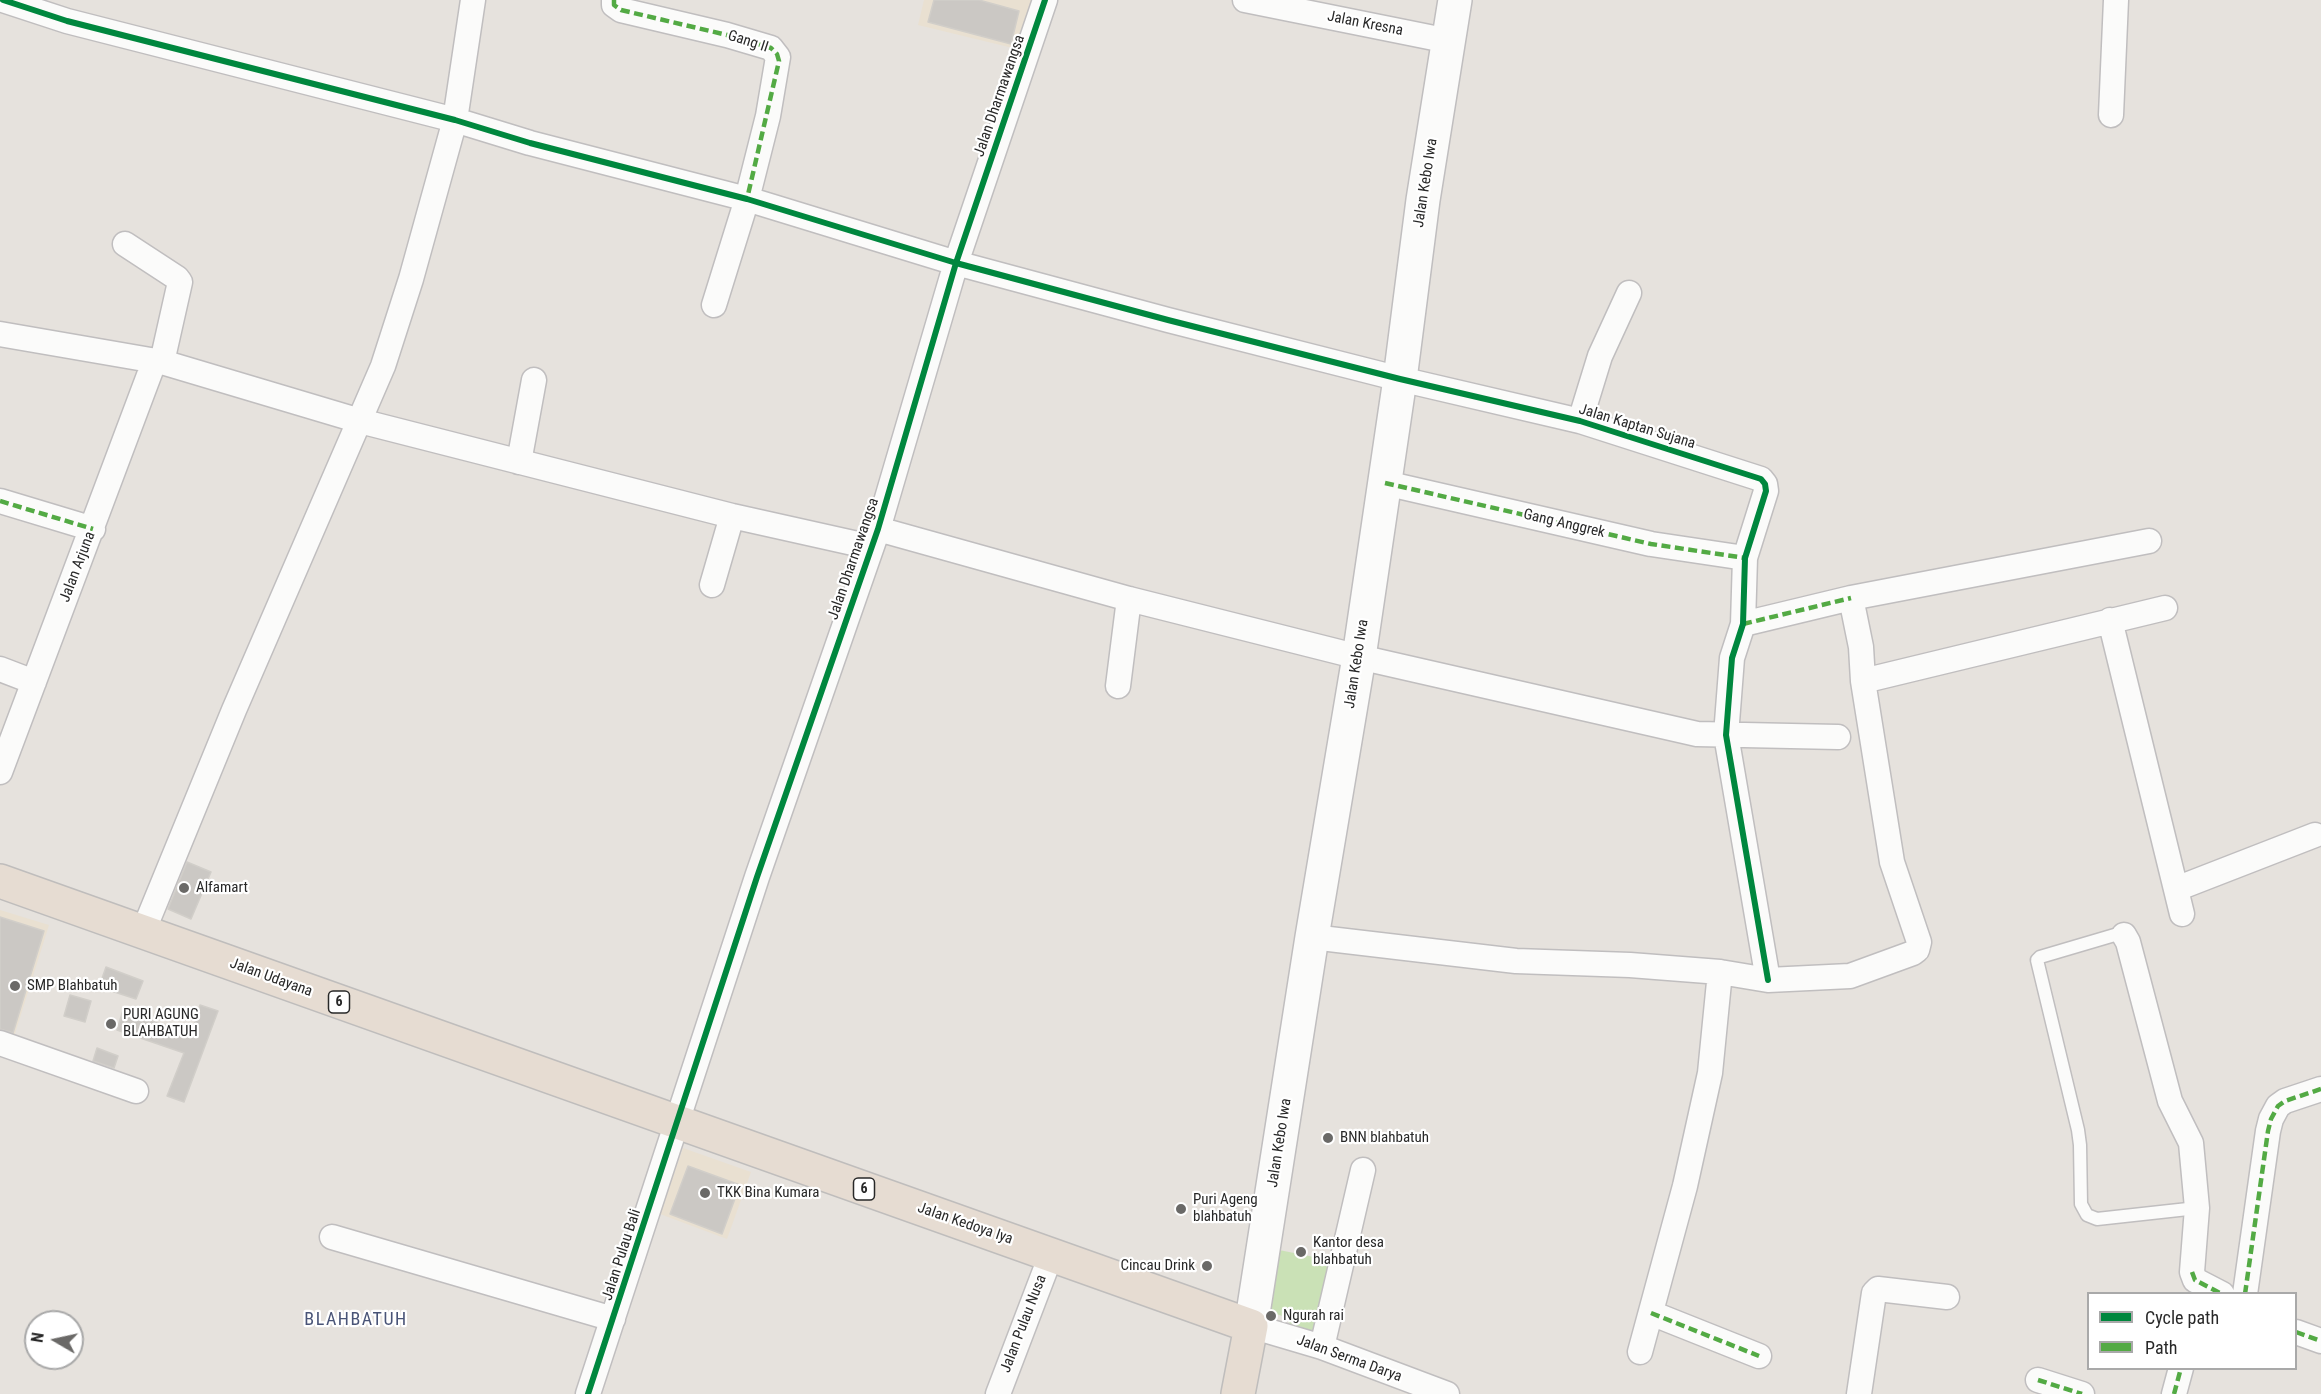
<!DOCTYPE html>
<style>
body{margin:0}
#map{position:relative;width:2321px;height:1394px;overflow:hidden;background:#e6e2dd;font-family:"Roboto Condensed",sans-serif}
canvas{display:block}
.legend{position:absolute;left:2087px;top:1292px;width:210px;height:78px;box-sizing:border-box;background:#fff;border:2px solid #a9a9a9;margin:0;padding:8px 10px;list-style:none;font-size:18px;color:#282828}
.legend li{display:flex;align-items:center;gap:12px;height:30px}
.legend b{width:30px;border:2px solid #a9a9a9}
.north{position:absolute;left:24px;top:1310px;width:60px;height:60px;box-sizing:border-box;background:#fff;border:2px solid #a9a9a9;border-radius:50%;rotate:279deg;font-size:16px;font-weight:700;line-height:24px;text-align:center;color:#282828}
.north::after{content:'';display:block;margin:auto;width:21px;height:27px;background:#6a6967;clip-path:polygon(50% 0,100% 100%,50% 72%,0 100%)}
</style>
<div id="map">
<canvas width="2321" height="1394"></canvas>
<ul class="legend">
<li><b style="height:8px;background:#00873e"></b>Cycle path</li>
<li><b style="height:8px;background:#53aa44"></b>Path</li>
</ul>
<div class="north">N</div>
</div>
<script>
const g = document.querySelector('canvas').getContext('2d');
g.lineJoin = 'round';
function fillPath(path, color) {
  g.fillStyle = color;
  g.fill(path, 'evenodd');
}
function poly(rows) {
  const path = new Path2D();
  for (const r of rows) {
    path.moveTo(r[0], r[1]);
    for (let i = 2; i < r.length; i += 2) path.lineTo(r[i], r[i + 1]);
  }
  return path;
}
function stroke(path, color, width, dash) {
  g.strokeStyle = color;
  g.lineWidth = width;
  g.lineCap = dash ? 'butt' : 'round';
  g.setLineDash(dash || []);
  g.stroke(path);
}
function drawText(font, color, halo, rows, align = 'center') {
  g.font = font + ' "Roboto Condensed",sans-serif';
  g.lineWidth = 4.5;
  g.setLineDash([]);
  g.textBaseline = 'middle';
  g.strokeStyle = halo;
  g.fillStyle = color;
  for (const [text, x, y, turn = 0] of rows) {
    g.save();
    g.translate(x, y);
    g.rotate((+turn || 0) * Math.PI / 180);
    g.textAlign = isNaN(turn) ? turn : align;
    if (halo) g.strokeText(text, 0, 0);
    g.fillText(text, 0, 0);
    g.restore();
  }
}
const education = poly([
 [924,0,1038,0,1021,50,918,25],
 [0,910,49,925,12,1043,0,1039],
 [683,1148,751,1172,727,1239,660,1214]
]);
const green = poly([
 [1269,1248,1339,1262,1323,1335,1312,1331,1310,1337,1300,1334,1302,1327,1291,1325,1285,1317,1271,1312,1264,1291]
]);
const building = poly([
 [934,0,979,0,1019,11,1011,44,928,22,934,0],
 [187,862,211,872,191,919,168,909,187,862],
 [0,917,44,931,13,1033,0,1029,0,917],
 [106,967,143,981,136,999,99,987,106,967],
 [70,995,91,1001,85,1022,64,1016,70,995],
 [200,1005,218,1011,184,1102,167,1096,184,1053,117,1030,123,1010,191,1035,200,1005],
 [97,1048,118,1056,114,1068,93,1061,97,1048],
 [688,1166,740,1185,722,1234,670,1214,688,1166]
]);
const service = poly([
 [2124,935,2118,934,2040,957,2037,960,2078,1130,2080,1145,2081,1204,2087,1215,2097,1219,2197,1208]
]);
const minor = poly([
 [3,0,67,21,455,120,530,143,747,199,956,263,1168,320,1400,379,1580,421,1761,479,1765,484,1766,491,1745,558,1743,624,1732,658,1726,735,1768,980],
 [614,0,614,5,621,10,727,35,771,48,778,57,768,116,747,199,714,305],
 [1245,0,1449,41],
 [2111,115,2116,0],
 [125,244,177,278,180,282,162,362],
 [0,334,162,362,360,421,732,516,871,547],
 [1580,421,1600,356,1629,293],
 [519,462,534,380],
 [1385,483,1651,544,1745,558],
 [0,501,93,529],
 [878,529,1129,599,1359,657,1697,734,1838,737],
 [712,585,732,516],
 [2110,620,2182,914],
 [1743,624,1851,598,2149,541],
 [0,669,34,682],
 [1863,681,2165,608],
 [1118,686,1129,599],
 [0,772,154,362],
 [2176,889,2315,835],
 [143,932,234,710,383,366,411,279,455,120,473,0],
 [2124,935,2128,942,2170,1101,2191,1143,2197,1208,2192,1272,2195,1280,2222,1294],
 [1312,937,1516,961,1630,965,1720,972,1768,980,1850,976,1913,953,1917,950,1919,942,1892,862,1863,681,1861,647,1851,598],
 [0,1043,136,1091],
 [332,1237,613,1319],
 [2245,1294,2268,1131,2271,1119,2278,1106,2285,1101,2321,1089],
 [1651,1313,1759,1356],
 [1251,1326,1322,1347,1447,1394],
 [2296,1332,2321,1341],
 [1322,1347,1363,1170],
 [1640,1352,1685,1186,1710,1073,1720,972],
 [2038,1380,2082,1394],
 [588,1394,757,877,878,529,956,263,1045,0],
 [998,1394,1051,1255],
 [1859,1394,1874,1293,1878,1289,1947,1297],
 [2174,1394,2181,1368]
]);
const secondary = poly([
 [1251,1326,1312,937,1359,657,1400,379,1423,200,1455,0]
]);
const trunk = poly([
 [0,881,1251,1326,1238,1394]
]);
const quiet = poly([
 [614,0,614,5,621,10,727,35,771,48,777,54,779,61,747,199],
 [1385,483,1651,544,1745,558],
 [0,501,93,529],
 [1743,624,1851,598],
 [2192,1272,2195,1280,2222,1294],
 [2245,1294,2268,1131,2271,1119,2278,1106,2285,1101,2321,1089],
 [1651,1313,1759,1356],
 [2296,1332,2321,1341],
 [2038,1380,2082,1394],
 [2174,1394,2181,1368]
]);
const cycleway = poly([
 [3,0,67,21,455,120,530,143,747,199,956,263,1168,320,1400,379,1580,421,1761,479,1765,484,1766,491,1745,558,1743,624,1732,658,1726,735,1768,980],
 [588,1394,757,877,878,529,956,263,1045,0]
]);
const markers = [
 [184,888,6,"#6a6967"],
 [15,986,6,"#6a6967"],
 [111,1024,6,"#6a6967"],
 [1328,1138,6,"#6a6967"],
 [705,1193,6,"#6a6967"],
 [1181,1209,6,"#6a6967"],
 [1301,1252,6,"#6a6967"],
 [1207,1266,6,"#6a6967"],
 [1271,1316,6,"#6a6967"]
];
const shields = [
 [339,1002,21],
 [864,1189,21]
];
const shieldNames = [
 ["6",339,1002],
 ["6",864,1189]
];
const streetNames = [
 ["Jalan Kresna",1365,24,11],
 ["Gang II",748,42,18],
 ["Jalan Dharmawangsa",1000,96,-71],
 ["Jalan Kebo Iwa",1426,183,-81],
 ["Jalan Kaptan Sujana",1637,427,17],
 ["Gang Anggrek",1564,524,13],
 ["Jalan Dharmawangsa",854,559,-71],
 ["Jalan Arjuna",78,567,-69],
 ["Jalan Kebo Iwa",1357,664,-81],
 ["Jalan Udayana",271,978,20],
 ["Jalan Kebo Iwa",1280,1143,-81],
 ["Jalan Kedoya Iya",965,1224,19],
 ["Jalan Pulau Bali",622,1255,-72],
 ["Jalan Pulau Nusa",1024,1324,-69],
 ["Jalan Serma Darya",1349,1359,20]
];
const poiNames = [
 ["Alfamart",196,888],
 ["SMP Blahbatuh",27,986],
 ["PURI AGUNG",123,1015],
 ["BLAHBATUH",123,1032],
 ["BNN blahbatuh",1340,1138],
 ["TKK Bina Kumara",717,1193],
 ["Puri Ageng",1193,1200],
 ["blahbatuh",1193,1217],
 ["Kantor desa",1313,1243],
 ["blahbatuh",1313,1260],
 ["Cincau Drink",1195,1266,"right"],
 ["Ngurah rai",1283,1316]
];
const quarterNames = [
 ["BLAHBATUH",356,1320]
];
fillPath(education, '#e9e0d1');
fillPath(green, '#cae1b6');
fillPath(building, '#cbc8c4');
stroke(building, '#d1cec9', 1.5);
stroke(service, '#c0bebf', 15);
stroke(minor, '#c0bebf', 27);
stroke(secondary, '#c0bebf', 36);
stroke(trunk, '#bfbdbc', 36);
stroke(service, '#fbfbfa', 12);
stroke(minor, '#fbfbfa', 24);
stroke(secondary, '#fbfbfa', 33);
stroke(trunk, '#e6dcd2', 33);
stroke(quiet, '#53aa44', 4.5, [9, 4.5]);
stroke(cycleway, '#00873e', 6);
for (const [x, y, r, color] of markers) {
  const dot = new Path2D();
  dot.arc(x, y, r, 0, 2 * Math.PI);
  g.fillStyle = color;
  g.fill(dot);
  stroke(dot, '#fff', 2);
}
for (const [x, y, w] of shields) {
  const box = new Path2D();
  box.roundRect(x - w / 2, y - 11, w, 22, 4.5);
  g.fillStyle = '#fff';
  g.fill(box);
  stroke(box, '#282828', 1.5);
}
drawText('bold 14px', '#282828', null, shieldNames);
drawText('15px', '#282828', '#fff', streetNames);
drawText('15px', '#282828', '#fff', poiNames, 'left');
g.letterSpacing = '1.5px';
drawText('18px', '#495477', '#fff', quarterNames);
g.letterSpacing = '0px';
</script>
